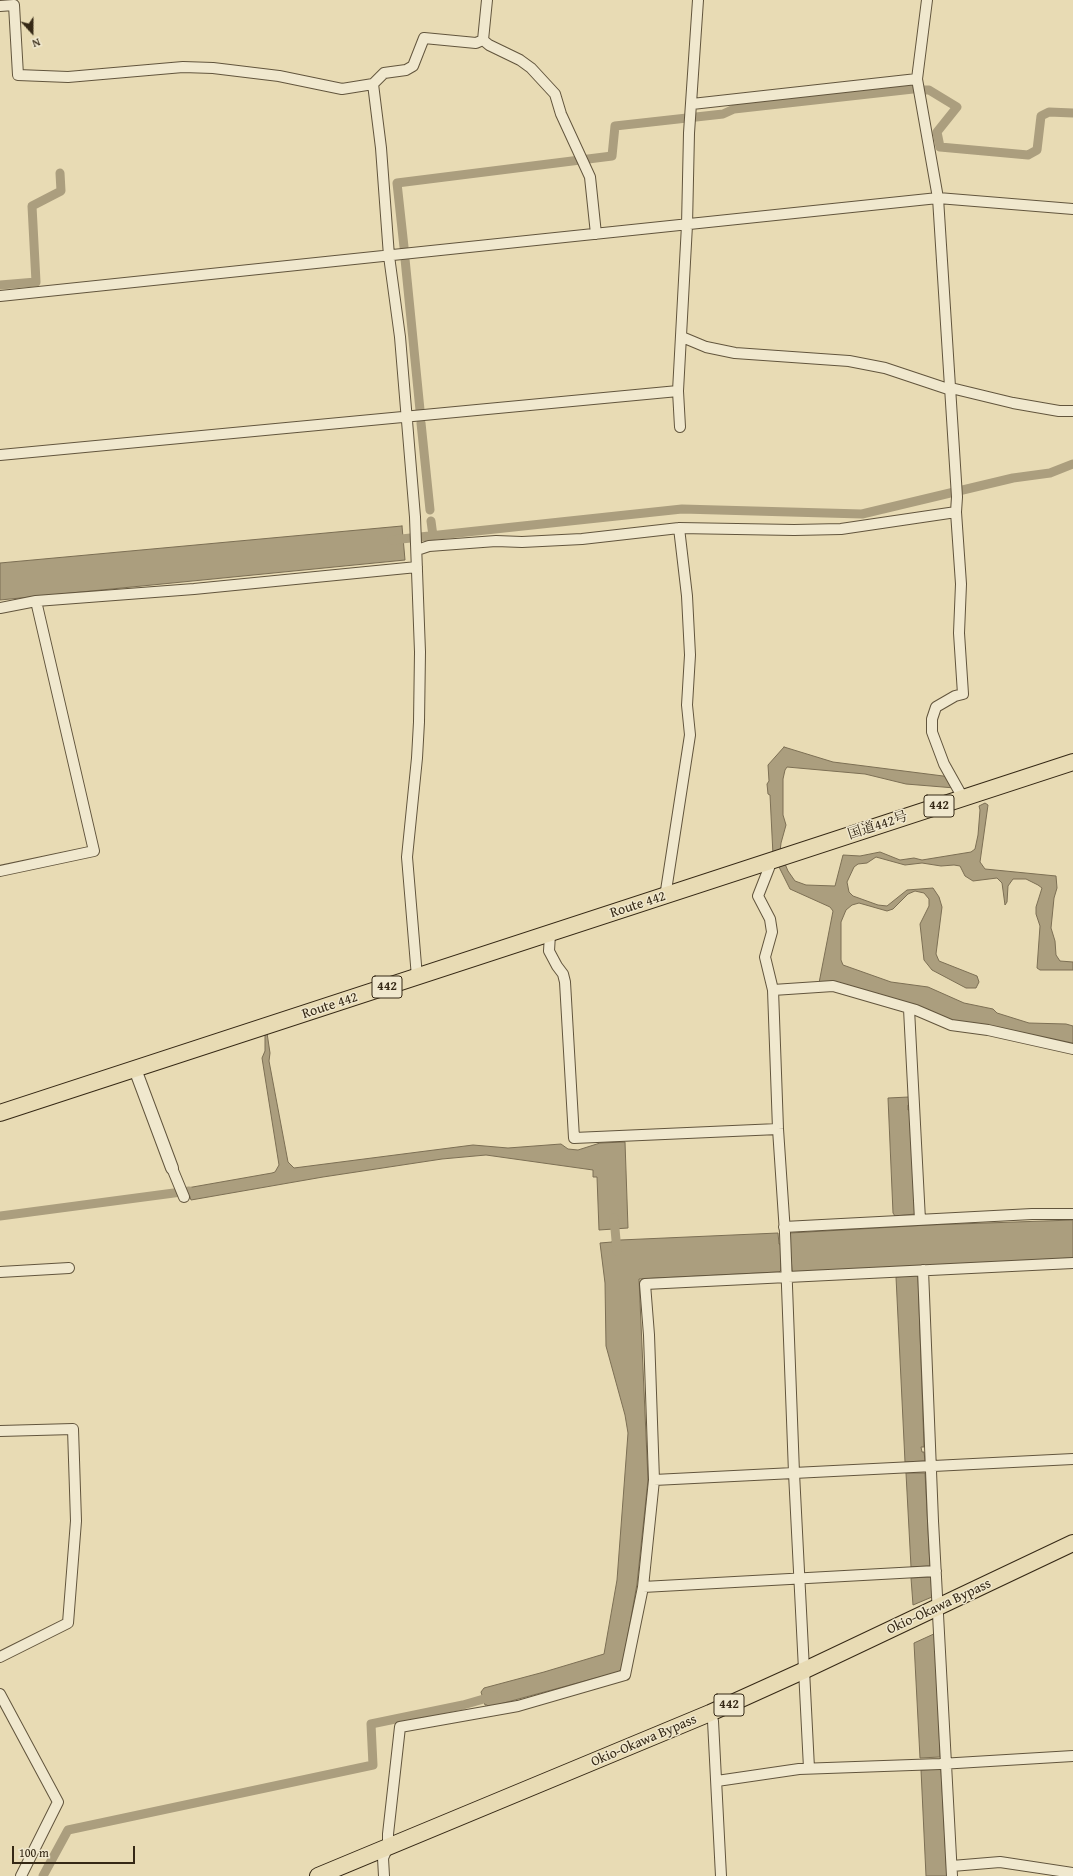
<!DOCTYPE html>
<meta charset="utf-8">
<style>
body{margin:0}
#map{position:relative;width:1073px;height:1876px;overflow:hidden;background:#e8dbb4;font-family:"Gentium Book Plus",serif}
canvas{display:block}
.north{position:absolute;left:12px;top:12px;width:40px;height:40px;-webkit-text-stroke:3px #f0e8ce;paint-order:stroke;rotate:159deg;font-size:11px;font-weight:700;line-height:16px;text-align:center;color:#352815}
.north::after{content:'';display:block;margin:auto;width:14px;height:18px;background:#352815;clip-path:polygon(50% 0,100% 100%,50% 72%,0 100%)}
.scale{position:absolute;left:12px;top:1846px;width:123px;height:18px;box-sizing:border-box;border:2px solid #352815;border-top:0;padding-left:5px;font-size:12px;line-height:14px;white-space:nowrap;color:#352815;-webkit-text-stroke:3px #f0e8ce;paint-order:stroke}
</style>
<div id="map">
<canvas width="1073" height="1876"></canvas>
<div class="north">N</div>
<div class="scale">100 m</div>
</div>
<script>
const g = document.querySelector('canvas').getContext('2d');
g.lineJoin = 'round';
function fillPath(path, color) {
  g.fillStyle = color;
  g.fill(path, 'evenodd');
}
function poly(rows) {
  const path = new Path2D();
  for (const r of rows) {
    path.moveTo(r[0], r[1]);
    for (let i = 2; i < r.length; i += 2) path.lineTo(r[i], r[i + 1]);
  }
  return path;
}
function stroke(path, color, width, dash) {
  g.strokeStyle = color;
  g.lineWidth = width;
  g.lineCap = dash ? 'butt' : 'round';
  g.setLineDash(dash || []);
  g.stroke(path);
}
function drawText(font, color, halo, rows, align = 'center') {
  g.font = font + ' "Gentium Book Plus","Noto Serif JP",serif';
  g.lineWidth = 3;
  g.setLineDash([]);
  g.textBaseline = 'middle';
  g.strokeStyle = halo;
  g.fillStyle = color;
  for (const [text, x, y, turn = 0] of rows) {
    g.save();
    g.translate(x, y);
    g.rotate((+turn || 0) * Math.PI / 180);
    g.textAlign = isNaN(turn) ? turn : align;
    if (halo) g.strokeText(text, 0, 0);
    g.fillText(text, 0, 0);
    g.restore();
  }
}
const water = poly([
 [402,526,405,560,0,600,0,563,402,526],
 [784,747,833,762,951,777,955,788,906,784,865,774,787,767,785,770,783,779,783,815,786,825,781,843,780,852,788,871,795,881,806,885,835,886,843,855,860,856,880,852,900,860,914,858,922,860,971,852,975,849,978,835,980,810,979,806,985,803,988,805,980,862,985,869,1056,876,1057,888,1054,898,1051,928,1055,941,1056,955,1060,961,1073,962,1073,970,1040,970,1037,968,1040,926,1036,914,1036,907,1042,888,1038,885,1026,879,1013,879,1008,886,1007,902,1005,905,1002,883,997,878,973,881,965,876,960,866,954,865,941,866,922,863,905,865,876,857,867,863,858,864,854,867,847,882,849,892,853,896,878,905,887,906,907,890,933,888,939,897,942,907,936,954,939,961,977,976,979,982,976,988,966,988,932,970,924,960,920,924,929,906,929,899,924,893,915,891,908,894,893,909,887,911,859,903,852,905,846,910,841,922,841,960,843,965,891,982,928,987,964,1003,993,1009,997,1013,1029,1023,1066,1024,1073,1026,1073,1045,952,1021,819,983,833,911,830,907,790,889,773,855,770,795,768,794,767,784,769,781,768,765,784,747],
 [265,1032,267,1033,270,1053,269,1061,288,1162,294,1168,473,1145,508,1148,561,1144,568,1149,578,1150,600,1143,625,1142,628,1228,599,1230,597,1177,593,1177,593,1170,486,1155,442,1159,323,1177,191,1200,187,1188,272,1173,275,1172,279,1165,262,1058,265,1051,265,1032],
 [909,1097,910,1105,908,1105,908,1110,911,1110,915,1214,895,1216,893,1213,888,1098,909,1097],
 [1073,1220,1073,1258,793,1272,792,1270,791,1257,781,1257,781,1270,779,1272,639,1279,648,1480,637,1584,622,1668,618,1672,489,1707,487,1705,485,1705,481,1692,484,1688,544,1672,604,1654,617,1580,628,1433,625,1415,606,1346,605,1283,600,1243,612,1242,613,1239,619,1239,620,1240,778,1233,779,1244,790,1245,790,1233,929,1225,1073,1220],
 [918,1275,924,1447,921,1447,922,1452,924,1452,925,1461,905,1462,896,1277,918,1275],
 [906,1473,925,1473,930,1566,911,1567,906,1473],
 [931,1577,932,1597,913,1605,911,1578,931,1577],
 [936,1633,940,1757,920,1758,914,1643,936,1633],
 [939,1769,941,1770,947,1876,926,1876,921,1770,939,1769]
]);
const canal = poly([
 [924,90,929,90,957,107,937,132,940,147,1028,155,1037,150,1041,116,1049,112,1073,113],
 [404,247,397,183,612,156,615,126,723,114,734,109,913,89],
 [405,259,420,410],
 [0,285,36,282,32,206,61,191,60,173],
 [421,423,430,510],
 [431,521,433,536],
 [392,540,682,509,862,514,1013,478,1050,473,1073,464],
 [0,1216,189,1191],
 [614,1218,617,1251],
 [43,1876,68,1830,373,1765,371,1724,463,1705,494,1696]
]);
const minor = poly([
 [927,0,917,79,938,198,957,497,956,512,961,584,959,633,963,694,955,696,936,707,932,719,932,732,944,764,963,798],
 [0,6,14,5,18,75,68,77,183,67,213,68,279,76,342,89,373,84,384,73,406,70,413,66,424,38,476,43,483,40],
 [483,40,489,45,520,60,531,68,555,94,561,114,590,177,596,234],
 [483,40,487,0],
 [373,84,381,148,389,256,400,337,415,517,420,652,419,722,417,758,407,857,417,977],
 [692,104,917,79],
 [0,296,938,198,1073,209],
 [682,337,706,347,735,353,849,361,885,368,951,390],
 [951,388,1013,403,1059,411,1073,411],
 [680,427,678,391,687,225,689,133,698,0],
 [0,455,678,391],
 [417,550,429,546,496,541,522,542,582,539,679,528,794,530,841,529,956,512],
 [0,608,36,601,194,589,417,567],
 [765,862,769,868,758,896,770,919,772,932,765,957,773,990,778,1129,785,1233,794,1473,809,1768],
 [0,871,94,851,36,601],
 [665,897,690,735,687,705,690,655,687,596,679,528],
 [550,934,549,951,557,966,563,974,565,982,574,1138,778,1129],
 [773,990,833,986,916,1010,951,1025,988,1030,1073,1049],
 [909,1009,920,1220],
 [172,1168,184,1197],
 [784,1227,1032,1214,1073,1214],
 [923,1270,933,1521,952,1876],
 [0,1272,69,1268],
 [0,1431,73,1429,76,1521,68,1623,0,1657],
 [654,1480,1073,1459],
 [643,1587,936,1571],
 [0,1694,58,1802,21,1876],
 [713,1721,721,1876],
 [717,1781,799,1769,940,1764,1073,1756],
 [952,1866,1000,1862,1073,1873],
 [384,1876,383,1858,388,1847,388,1834,400,1727,518,1706,625,1675,643,1587,654,1480,649,1335,645,1284,1073,1263]
]);
const tertiary = poly([
 [135,1069,172,1168]
]);
const trunk = poly([
 [0,1113,1073,762],
 [318,1876,710,1713,805,1670,1073,1543]
]);
const shields = [
 [939,806,30],
 [387,987,30],
 [729,1705,30]
];
const shieldNames = [
 ["442",939,806],
 ["442",387,987],
 ["442",729,1705]
];
const streetNames = [
 ["国道442号",878,826,-18],
 ["Route 442",638,905,-18],
 ["Route 442",330,1006,-18],
 ["Okio-Okawa Bypass",939,1607,-25],
 ["Okio-Okawa Bypass",644,1741,-23]
];
fillPath(water, '#ab9e7e');
stroke(water, '#7c6f54', 1);
stroke(canal, '#ab9e7e', 9);
stroke(minor, '#62553d', 12);
stroke(tertiary, '#62553d', 14);
stroke(trunk, '#352815', 18);
stroke(minor, '#f0e8ce', 10);
stroke(tertiary, '#f0e8ce', 12);
stroke(trunk, '#e8dbb4', 16);
for (const [x, y, w] of shields) {
  const box = new Path2D();
  box.roundRect(x - w / 2, y - 11, w, 22, 3);
  g.fillStyle = '#f0e8ce';
  g.fill(box);
  stroke(box, '#352815', 1);
}
drawText('bold 13px', '#352815', null, shieldNames);
drawText('14px', '#352815', '#f0e8ce', streetNames);
</script>
